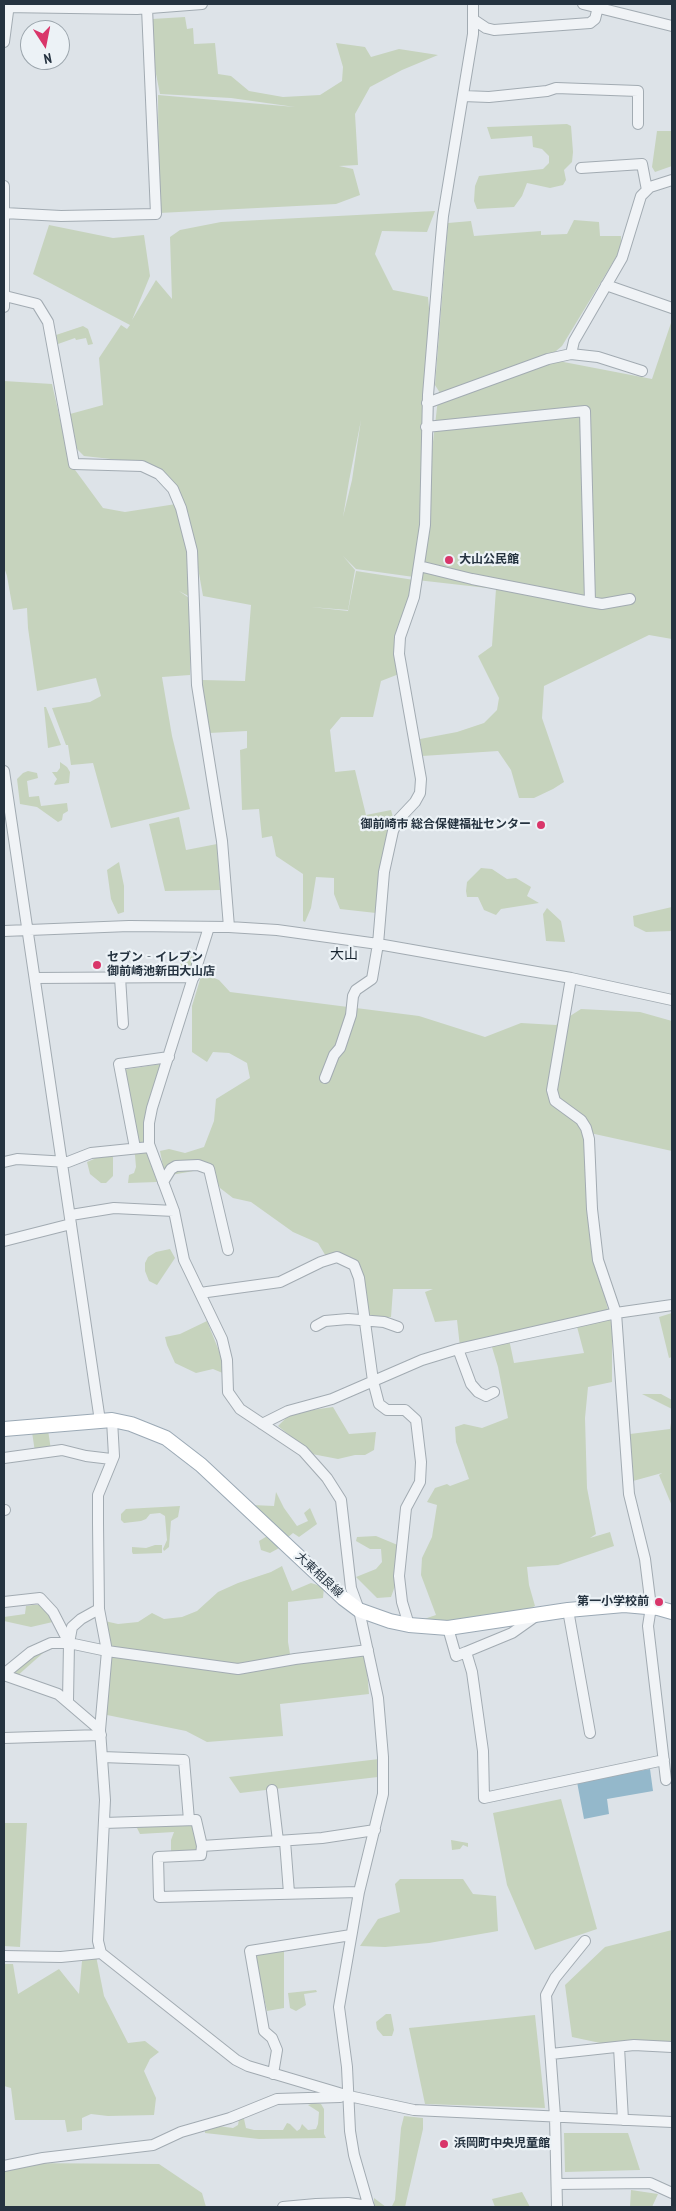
<!DOCTYPE html>
<meta charset="utf-8">
<style>
body{margin:0}
#map{position:relative;width:676px;height:2211px;overflow:hidden;background:#dde3e8;font-family:"PT Sans Narrow",sans-serif}
canvas{display:block}
.frame{position:absolute;inset:0;border:5px solid #253340;pointer-events:none}
.north{position:absolute;left:20px;top:20px;width:50px;height:50px;box-sizing:border-box;background:#ecf2f6;border:1px solid #9ca6ad;border-radius:50%;rotate:169deg;font-size:14px;font-weight:700;line-height:20px;text-align:center;color:#253340}
.north::after{content:'';display:block;margin:auto;width:18px;height:22px;background:#d9366a;clip-path:polygon(50% 0,100% 100%,50% 72%,0 100%)}
</style>
<div id="map">
<canvas width="676" height="2211"></canvas>
<div class="frame"></div>
<div class="north">N</div>
</div>
<script>
const g = document.querySelector('canvas').getContext('2d');
g.lineJoin = 'round';
function fillPath(path, color) {
  g.fillStyle = color;
  g.fill(path, 'evenodd');
}
function poly(rows) {
  const path = new Path2D();
  for (const r of rows) {
    path.moveTo(r[0], r[1]);
    for (let i = 2; i < r.length; i += 2) path.lineTo(r[i], r[i + 1]);
  }
  return path;
}
function stroke(path, color, width, dash) {
  g.strokeStyle = color;
  g.lineWidth = width;
  g.lineCap = dash ? 'butt' : 'round';
  g.setLineDash(dash || []);
  g.stroke(path);
}
function drawText(font, color, halo, rows, align = 'center') {
  g.font = font + ' "PT Sans Narrow","Noto Sans JP",sans-serif';
  g.lineWidth = 4.5;
  g.setLineDash([]);
  g.textBaseline = 'middle';
  g.strokeStyle = halo;
  g.fillStyle = color;
  for (const [text, x, y, turn = 0] of rows) {
    g.save();
    g.translate(x, y);
    g.rotate((+turn || 0) * Math.PI / 180);
    g.textAlign = isNaN(turn) ? turn : align;
    if (halo) g.strokeText(text, 0, 0);
    g.fillText(text, 0, 0);
    g.restore();
  }
}
const green = poly([
 [185,17,187,29,193,28,194,44,215,43,218,74,231,76,249,91,283,97,320,95,342,81,343,67,336,43,365,47,371,57,399,49,438,55,402,70,370,87,355,114,358,165,339,166,353,169,360,195,336,204,159,213,158,95,295,107,231,98,160,94,153,59,152,19],
 [567,124,571,126,573,152,572,162,564,170,566,180,563,185,550,188,527,183,522,196,514,207,477,209,474,201,475,186,479,176,543,169,549,163,549,156,542,149,533,147,532,136,491,139,487,127],
 [657,131,672,131,672,166,655,172,652,167],
 [435,211,427,232,382,231,375,254,393,290,428,297,429,308,433,308,422,535,414,577,356,569,343,556,355,570,348,610,311,607,348,611,356,571,414,580,399,674,381,681,373,717,341,717,330,730,335,772,355,770,366,815,391,810,393,817,387,832,376,913,340,909,334,894,334,878,316,877,311,908,305,922,303,921,303,874,276,856,272,836,262,838,259,809,242,810,240,750,247,748,247,731,209,733,202,680,245,681,251,605,203,596,188,512,154,468,120,460,84,456,77,449,70,414,103,405,99,358,121,325,127,329,130,325,33,274,49,225,113,238,144,235,150,276,132,320,156,280,172,299,170,237,180,230,221,222],
 [361,420,352,480,343,517,349,481],
 [574,220,599,222,600,236,621,236,621,249,562,346,550,356,440,393,435,385,448,223,471,221,474,236,541,231,541,235,567,234],
 [672,320,672,639,649,635,544,686,542,718,564,782,553,789,534,798,519,798,511,770,498,751,422,756,420,739,457,732,484,723,497,710,499,698,478,656,492,646,496,589,417,580,438,399,548,359,652,379],
 [83,326,88,329,93,344,88,345,86,338,76,340,75,338,58,344,56,335],
 [4,381,52,384,70,463,103,508,125,512,176,504,186,547,192,598,179,591,192,600,190,675,162,677,172,736,190,809,111,828,93,763,71,765,68,745,66,745,52,708,90,702,101,696,96,678,37,691,28,628,27,608,13,610,7,576,4,567],
 [44,707,46,707,61,745,48,748],
 [60,762,67,767,70,772,69,783,55,785,54,784,57,779,52,772,57,772,60,768],
 [28,771,37,773,38,778,27,781,29,797,39,796,41,806,67,803,68,811,63,814,62,820,58,822,37,807,20,804,17,779,23,773],
 [179,817,186,850,217,844,220,890,165,891,149,824],
 [119,862,124,886,124,912,118,914,111,899,107,870],
 [481,868,492,869,507,879,516,878,531,887,527,896,539,903,501,909,496,915,484,910,478,897,467,897,466,891,467,882],
 [672,907,672,931,646,932,634,926,633,916],
 [547,908,561,921,565,942,546,941,543,914],
 [180,955,194,957,190,970,187,972,178,973,181,970],
 [202,973,219,980,230,992,419,1016,485,1037,521,1023,556,1025,581,1009,640,1012,672,1021,672,1151,590,1133,589,1209,591,1241,609,1314,460,1347,457,1320,435,1322,425,1292,433,1289,393,1289,391,1317,364,1318,361,1269,337,1257,327,1258,318,1243,293,1232,251,1202,233,1198,220,1188,211,1168,165,1176,160,1151,169,1149,185,1153,204,1147,214,1121,216,1099,250,1078,247,1063,229,1053,213,1052,207,1062,192,1052,192,1006],
 [161,1064,144,1121,144,1144,137,1145,122,1070],
 [132,1151,147,1151,157,1182,128,1183,129,1175,134,1173,136,1167,135,1155],
 [109,1152,113,1157,113,1176,106,1183,101,1183,90,1174,87,1162,94,1159,98,1154],
 [170,1249,175,1258,157,1285,149,1281,145,1271,145,1263,148,1257,156,1252],
 [672,1313,672,1357,669,1358,659,1317],
 [609,1318,612,1324,612,1382,588,1387,585,1418,587,1488,596,1534,590,1538,610,1532,614,1546,558,1565,527,1567,529,1585,535,1606,514,1616,450,1623,418,1621,436,1615,421,1575,422,1558,432,1537,437,1505,427,1502,435,1488,447,1484,450,1486,469,1479,456,1442,455,1427,464,1424,482,1428,508,1418,498,1367,491,1344,509,1339,514,1363,584,1353,576,1323],
 [207,1321,221,1356,225,1374,213,1369,196,1373,175,1363,167,1345,165,1337,180,1334],
 [642,1394,661,1394,672,1400,672,1409],
 [333,1407,349,1434,376,1432,374,1450,365,1455,355,1455,338,1459,312,1454,278,1426,291,1413],
 [672,1417,672,1506,659,1475,662,1473,633,1481,630,1434,670,1429],
 [48,1430,51,1450,35,1452,32,1432],
 [276,1492,284,1508,297,1526,308,1521,304,1513,310,1508,317,1524,299,1537,293,1533,287,1538,252,1505,274,1506],
 [180,1506,178,1517,171,1521,169,1547,164,1551,163,1549,167,1540,165,1516,160,1513,150,1514,146,1519,141,1521,124,1523,121,1520,121,1514,126,1509],
 [269,1535,281,1547,270,1553,261,1550,259,1541],
 [376,1536,400,1546,395,1586,391,1597,377,1598,356,1577,376,1569,382,1562,381,1549,370,1549,356,1541,357,1537],
 [155,1545,162,1545,162,1553,133,1554,132,1552,132,1547,146,1548],
 [282,1566,292,1591,311,1583,324,1587,323,1598,288,1602,288,1642,291,1660,365,1648,369,1694,280,1704,283,1736,207,1742,186,1731,102,1714,110,1651,100,1620,118,1624,138,1622,152,1613,164,1619,182,1617,197,1611,218,1592,238,1583,271,1572],
 [33,1605,44,1605,57,1621,31,1627,4,1621,4,1617,25,1614,26,1606],
 [52,1645,16,1677,5,1674,32,1654],
 [379,1759,378,1777,240,1793,229,1777],
 [561,1799,597,1929,535,1950,507,1885,493,1813],
 [190,1822,196,1831,197,1853,171,1855,171,1840,174,1832,140,1834,136,1826],
 [4,1823,27,1823,20,1947,4,1946],
 [451,1840,468,1843,468,1847,463,1845,460,1849,452,1850],
 [400,1879,463,1879,473,1894,496,1896,498,1931,429,1943,385,1947,360,1946,378,1919,400,1912,395,1884],
 [672,1930,672,2046,619,2047,572,2037,565,1985,605,1947],
 [284,1948,284,2008,267,2011,254,1953],
 [96,1956,104,1996,128,2043,145,2041,159,2052,150,2059,144,2071,156,2098,154,2115,108,2116,91,2114,82,2118,82,2130,67,2132,65,2120,15,2120,11,2088,4,2086,4,1964,13,1964,18,1994,59,1969,79,1994,82,1961],
 [316,1990,317,1992,304,1994,306,2005,296,2011,290,2008,288,1993],
 [386,2014,391,2014,394,2030,392,2036,383,2036,377,2029,376,2022],
 [535,2015,545,2108,425,2104,409,2028],
 [314,2103,321,2104,324,2109,324,2134,326,2138,259,2139,205,2133,205,2131,218,2126,233,2128,238,2125,239,2119,244,2119,246,2128,254,2130,283,2130,287,2123,290,2124,297,2131,300,2129,302,2124,308,2130,316,2129,318,2124,319,2112,308,2105],
 [404,2116,423,2118,423,2129,405,2207,374,2207,374,2198,386,2207,392,2206,395,2200,401,2128],
 [564,2133,628,2133,640,2170,565,2172],
 [18,2163,159,2164,202,2193,206,2207,4,2207,4,2167],
 [631,2190,658,2194,652,2207,630,2207],
 [522,2192,530,2207,495,2207,492,2199]
]);
const water = poly([
 [650,1769,653,1791,607,1799,609,1814,584,1819,577,1782]
]);
const minor = poly([
 [583,4,672,26],
 [4,7,137,9,202,4],
 [474,20,486,28,494,30,590,23,595,19,598,7],
 [4,42,9,4],
 [463,96,489,97,547,91,556,88,638,91,638,124],
 [581,168,642,164,647,190],
 [4,186,4,307],
 [4,213,61,216,156,214,147,8],
 [606,285,672,308],
 [5,296,37,304,48,322,74,464,142,466,159,474,173,489,181,508,192,551,197,685,222,841,229,927],
 [571,354,574,341,622,258,641,196,650,187,672,180],
 [427,403,548,359,571,354,598,357,642,371],
 [426,427,585,411,590,602],
 [419,566,472,579,590,602,602,604,630,599],
 [4,771,100,1421],
 [209,927,152,1108,149,1123,149,1144,174,1211,184,1260,222,1339,227,1360,228,1392,240,1409,303,1451,327,1478,341,1500,351,1588,359,1610,378,1698,383,1757,383,1794,359,1892,339,2007,347,2067,350,2131,354,2155,369,2207],
 [4,931,129,926,229,927,277,930,378,944,571,978,672,1000],
 [120,977,123,1024],
 [35,978,194,977],
 [571,978,552,1090,555,1101,581,1120,586,1128,589,1139,592,1209,598,1260,616,1313,629,1494,645,1559,651,1607,648,1626,666,1780],
 [325,1078,334,1055,340,1048,351,1015,353,996,356,990,372,979,378,944,384,872,393,831,398,820,415,802,420,793,421,779,399,654,400,637,414,597,425,525,428,395,439,260,443,216,473,34,473,4],
 [135,1148,119,1064,169,1057],
 [4,1162,17,1159,68,1162,91,1153,150,1147],
 [163,1182,171,1169,176,1166,198,1165,209,1169,228,1250],
 [71,1215,114,1208,174,1211],
 [4,1241,71,1224],
 [200,1293,280,1282,321,1262,337,1257,354,1265,359,1278,373,1381,379,1404,387,1410,405,1410,416,1420,421,1462,420,1482,406,1508,399,1576,402,1602,409,1625],
 [316,1326,325,1321,348,1319,384,1322,398,1327],
 [458,1349,471,1384,478,1392,486,1396,494,1392],
 [112,1420,114,1456,98,1495,98,1523,99,1609,107,1651,100,1730,105,1800,98,1941,101,1953,236,2060,248,2066,349,2096,414,2110,672,2122],
 [262,1424,288,1411,332,1399,422,1360,458,1349,616,1313,672,1305],
 [4,1458,62,1450,86,1456,111,1459],
 [4,1510,5,1510],
 [4,1602,40,1598,53,1612,69,1643],
 [568,1610,590,1733],
 [448,1628,456,1656,466,1652,472,1672,483,1751,484,1798,664,1760],
 [466,1652,512,1633,536,1616],
 [4,1674,31,1652,51,1643,69,1643,107,1651,238,1669,295,1659,368,1650],
 [4,1675,58,1694,100,1730],
 [68,1701,69,1643,72,1627,81,1619,99,1609],
 [4,1738,101,1735],
 [102,1757,184,1760,189,1820],
 [272,1790,278,1841],
 [104,1823,196,1820,202,1846,322,1838,375,1830],
 [285,1841,289,1893],
 [202,1846,201,1855,158,1857,159,1897,359,1892],
 [4,1956,61,1957,101,1953],
 [619,2047,623,2120],
 [551,2054,634,2045,672,2047],
 [273,2074,277,2050,272,2038,264,2031,250,1951,351,1935],
 [4,2166,43,2158,153,2145,181,2132,230,2118,277,2099,340,2097],
 [557,2184,650,2183,672,2193],
 [283,2207,316,2204,348,2203,369,2206],
 [557,2207,555,2116,546,1995,555,1978,585,1941]
]);
const major = poly([
 [4,1429,112,1420,131,1424,166,1438,201,1465,343,1598,359,1610,390,1621,409,1625,448,1628,568,1610,624,1605,658,1608,672,1612]
]);
const markers = [
 [449,560,5,"#d9366a"],
 [541,825,5,"#d9366a"],
 [97,965,5,"#d9366a"],
 [659,1602,5,"#d9366a"],
 [444,2144,5,"#d9366a"]
];
const poiNames = [
 ["大山公民館",459,560],
 ["御前崎市 総合保健福祉センター",531,825,"right"],
 ["セブン‐イレブン",107,958],
 ["御前崎池新田大山店",107,972],
 ["第一小学校前",649,1602,"right"],
 ["浜岡町中央児童館",454,2144]
];
const streetNames = [
 ["大東相良線",319,1575,43]
];
const neighbourhoodNames = [
 ["大山",344,955]
];
fillPath(green, '#c6d3bd');
fillPath(water, '#94b8cb');
stroke(minor, '#a2abb2', 12);
stroke(major, '#9ba9b5', 16);
stroke(minor, '#f0f3f6', 10);
stroke(major, '#fff', 14);
for (const [x, y, r, color] of markers) {
  const dot = new Path2D();
  dot.arc(x, y, r, 0, 2 * Math.PI);
  g.fillStyle = color;
  g.fill(dot);
  stroke(dot, '#ecf2f6', 2);
}
drawText('bold 12px', '#253340', '#ecf2f6', poiNames, 'left');
drawText('12px', '#253340', '#ecf2f6', streetNames);
drawText('14px', '#172430', '#ecf2f6', neighbourhoodNames);
</script>
